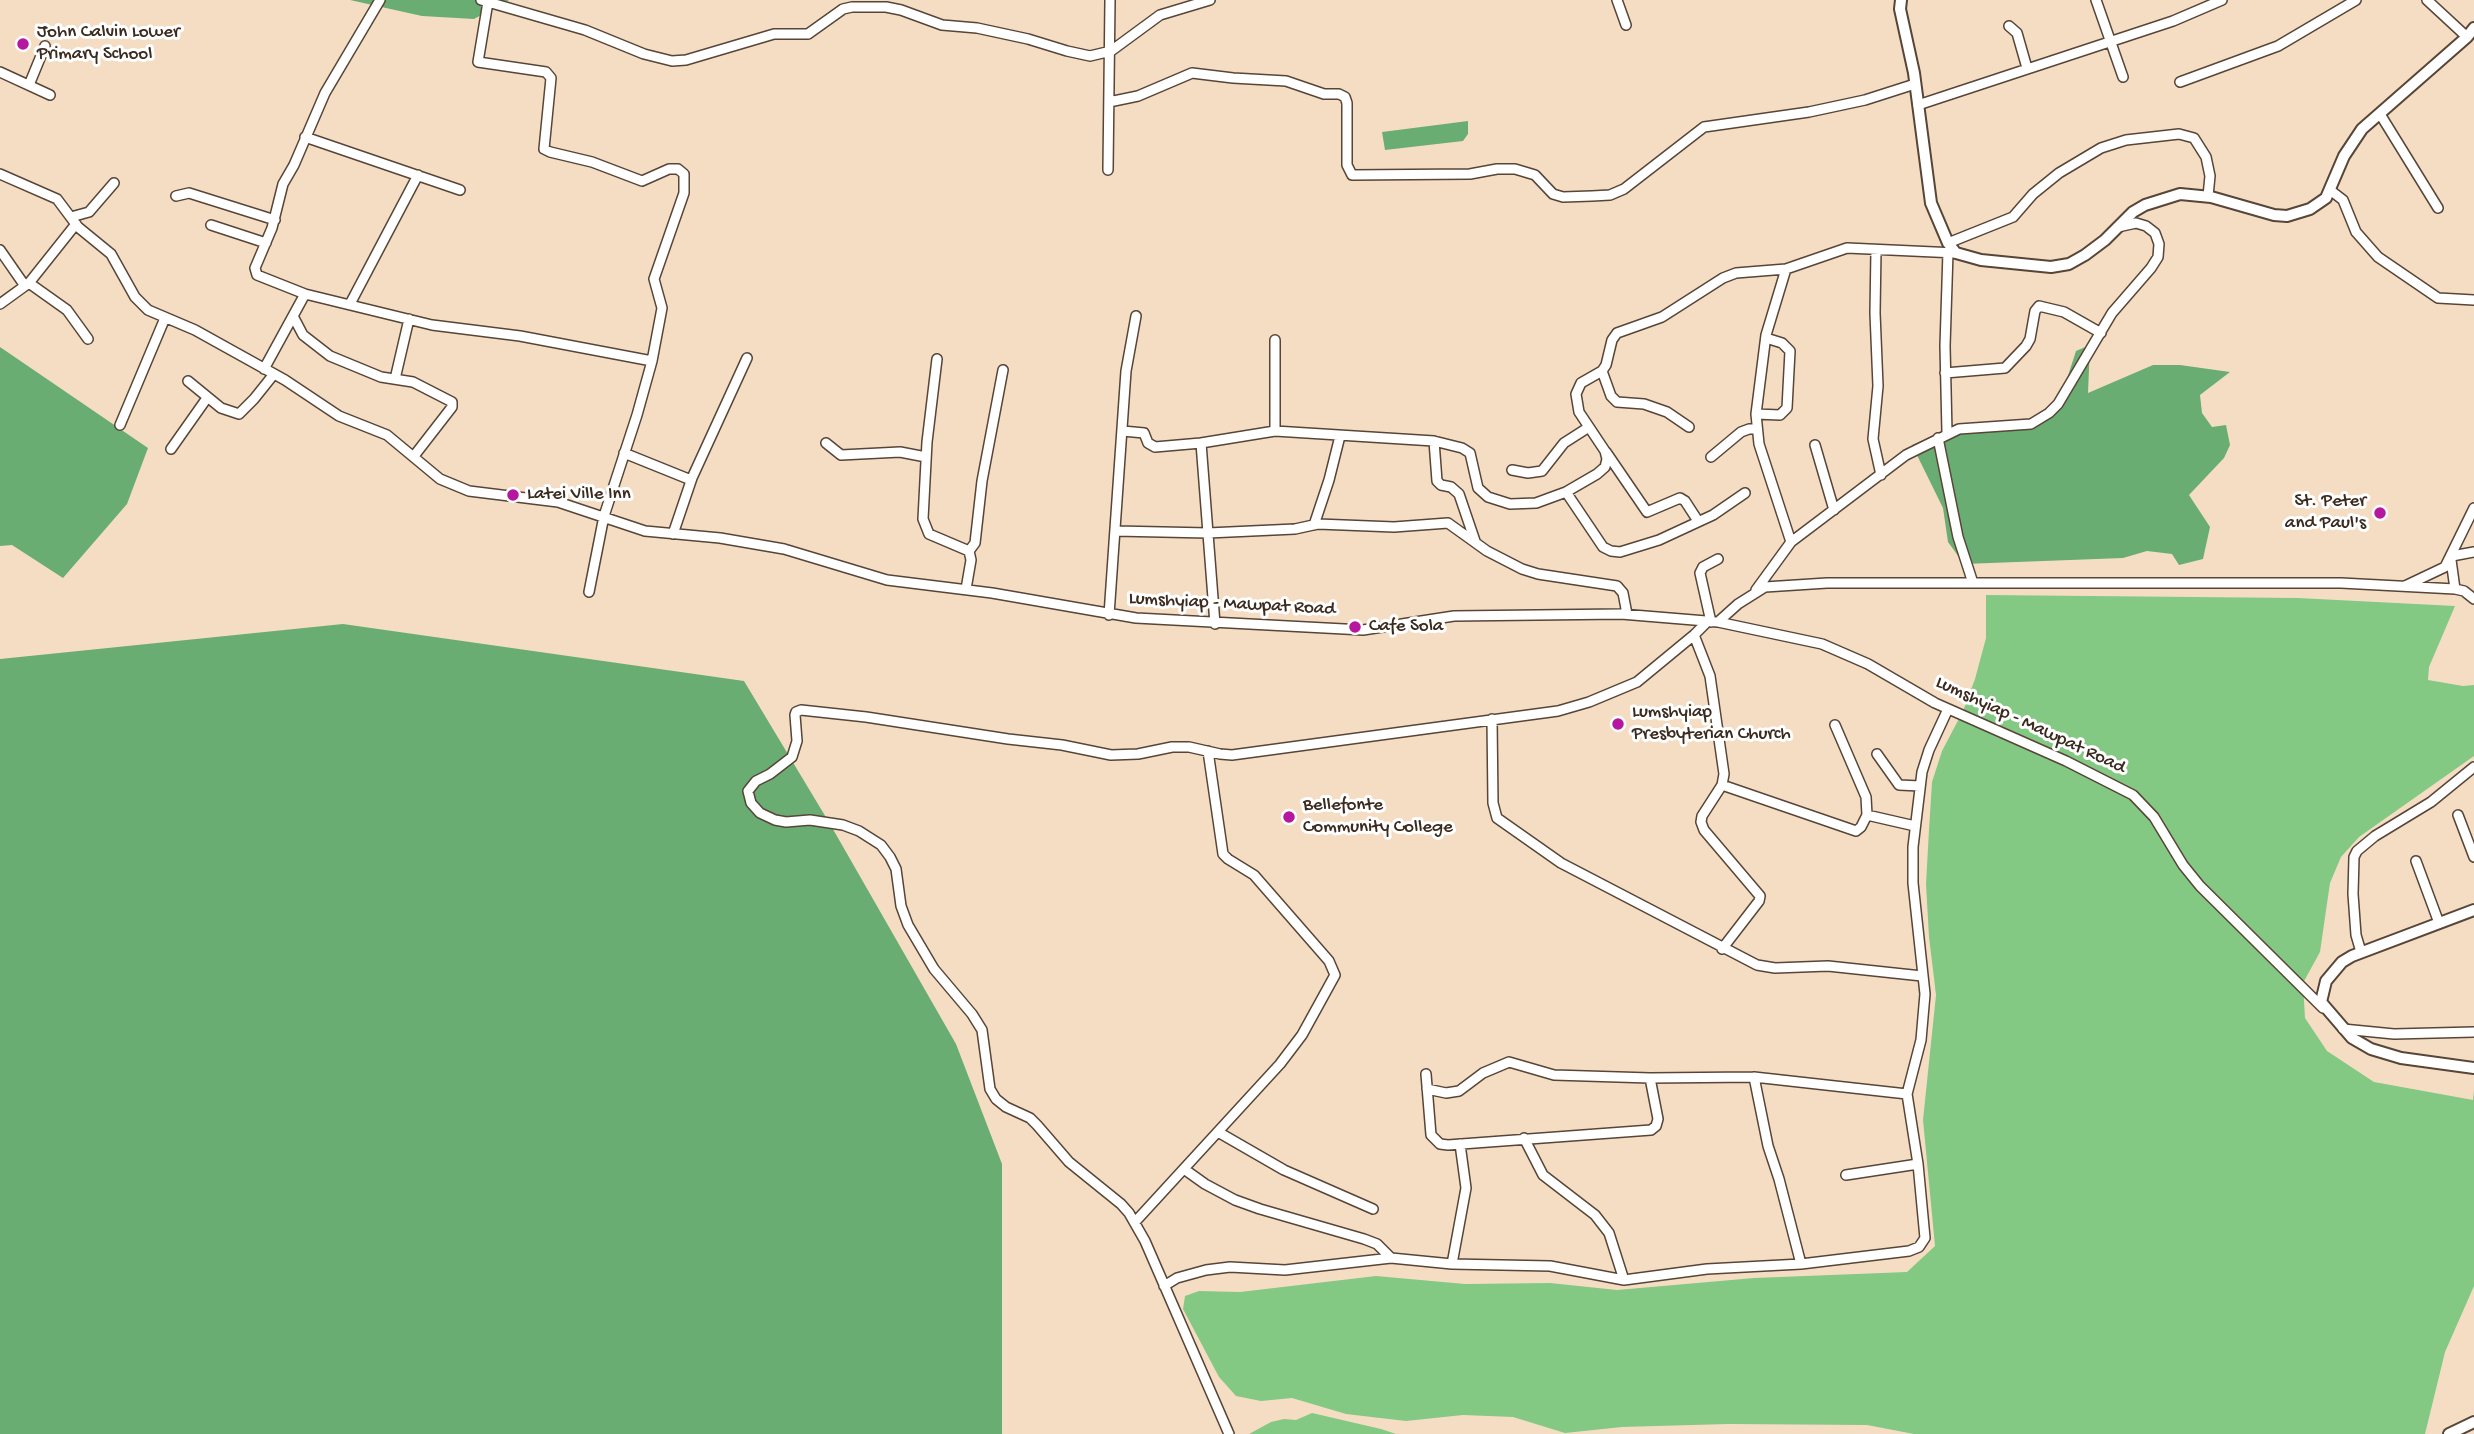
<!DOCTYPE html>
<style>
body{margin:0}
canvas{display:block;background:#f5ddc3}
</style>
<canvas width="2474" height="1434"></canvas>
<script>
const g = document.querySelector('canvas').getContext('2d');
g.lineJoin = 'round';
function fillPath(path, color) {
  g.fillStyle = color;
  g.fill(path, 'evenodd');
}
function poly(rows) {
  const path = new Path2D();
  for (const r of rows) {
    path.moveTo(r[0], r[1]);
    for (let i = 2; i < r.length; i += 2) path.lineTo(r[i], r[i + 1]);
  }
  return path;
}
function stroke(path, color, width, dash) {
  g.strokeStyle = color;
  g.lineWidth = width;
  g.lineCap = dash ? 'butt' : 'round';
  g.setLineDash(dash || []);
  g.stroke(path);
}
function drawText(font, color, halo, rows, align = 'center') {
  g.font = font + ' "Gochi Hand",sans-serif';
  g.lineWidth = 6;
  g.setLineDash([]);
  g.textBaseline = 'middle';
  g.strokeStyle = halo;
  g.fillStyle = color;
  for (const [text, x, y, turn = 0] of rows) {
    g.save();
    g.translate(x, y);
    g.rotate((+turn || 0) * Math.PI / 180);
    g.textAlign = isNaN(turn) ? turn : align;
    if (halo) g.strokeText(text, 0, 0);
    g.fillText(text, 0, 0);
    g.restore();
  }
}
const green = poly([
 [1986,595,2298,598,2455,606,2429,667,2428,680,2463,686,2474,685,2474,756,2359,837,2341,857,2330,883,2320,952,2303,983,2305,1018,2327,1051,2374,1082,2473,1100,2474,1090,2474,1286,2445,1352,2425,1434,1914,1434,1867,1425,1728,1424,1622,1427,1565,1433,1513,1417,1463,1415,1406,1421,1346,1414,1292,1398,1261,1401,1236,1396,1219,1377,1183,1309,1185,1296,1199,1291,1240,1292,1376,1276,1465,1284,1550,1283,1617,1290,1754,1278,1907,1272,1935,1246,1923,1120,1936,995,1929,937,1926,884,1929,830,1932,782,1942,751,1963,711,1975,679,1986,638],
 [1312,1413,1381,1429,1396,1434,1249,1434,1271,1422,1284,1419,1296,1420]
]);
const forest = poly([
 [350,0,509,0,474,19,422,16],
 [1468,121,1468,134,1463,141,1385,150,1382,132],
 [2090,345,2088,393,2153,365,2180,365,2230,372,2200,395,2202,413,2212,427,2226,425,2230,445,2224,458,2189,495,2210,527,2203,559,2179,565,2172,554,2147,551,2123,558,1964,564,1948,542,1943,508,1912,445,1928,438,2027,421,2050,407,2064,388,2076,351],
 [0,347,148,448,127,504,63,578,12,545,0,546],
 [343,624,744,681,830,824,956,1044,1002,1164,1002,1434,0,1434,0,659]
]);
const minor = poly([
 [380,0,325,93,294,165,283,184,272,228,255,268,257,275,305,294,432,325,520,336,652,361],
 [481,0,585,30,644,54,672,61,686,60,774,34,808,34,843,9,852,7,886,7,901,10,942,25,977,28,1028,39,1067,51,1090,56,1111,51,1160,15,1210,0],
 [1617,0,1626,25],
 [2096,0,2123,77],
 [2427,0,2467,37],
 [488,2,478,62,546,72,551,78,544,149,550,152,592,162,642,181,669,169,678,169,684,174,684,193,654,279,662,308,652,361,637,415,604,516,589,592],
 [2009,26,2017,33,2027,68],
 [0,72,50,95],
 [2180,82,2278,46,2356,0],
 [29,85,45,46],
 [1109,102,1138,96,1192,73,1233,78,1286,81,1324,94,1339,94,1345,97,1347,103,1347,165,1352,175,1470,174,1497,169,1515,169,1535,175,1553,194,1563,197,1592,196,1610,195,1624,189,1704,127,1809,112,1865,100,1915,84],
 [1918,105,2173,21,2222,0],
 [2380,114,2438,208],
 [305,137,460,190],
 [1108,170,1110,0],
 [0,174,57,199,78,227,111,254,135,297,148,310,195,330,285,380,339,416,387,435,440,479,469,491,558,502,645,531,720,538,784,549,887,580,992,593,1136,618,1363,630,1454,616,1621,614,1718,622,1822,644,1868,664,1935,703,2066,761,2133,795,2154,817,2183,865,2200,886,2323,1008],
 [2330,190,2343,200,2356,232,2378,257,2438,298,2474,300],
 [176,196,189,193,275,220],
 [71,217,89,212,114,183],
 [211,225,266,243],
 [1948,243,2013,217,2033,194,2059,173,2101,148,2126,140,2179,134,2194,138,2206,157,2210,176,2208,196],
 [0,250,25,286],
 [1876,250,1875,313,1878,386,1873,439,1881,475],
 [1786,269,1766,335,1756,414,1759,444,1791,542],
 [29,283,67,310,88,339],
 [0,304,29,283,76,224],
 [350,304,418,175],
 [293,316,303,335,330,356,381,377,413,382,452,402,452,407,414,456],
 [1275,340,1275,431],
 [937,359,927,442,923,519,929,534,969,551,971,560,966,589],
 [264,369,305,294],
 [1602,371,1611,396,1617,402,1644,404,1667,412,1689,427],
 [1945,373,2005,368,2026,346,2030,339,2035,311,2039,306,2064,312,2101,333],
 [395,379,409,319],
 [188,381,221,408,239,414,254,399,274,374],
 [1756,414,1780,415,1787,408,1790,351,1782,343,1766,338],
 [120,425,165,318],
 [1123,431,1144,433,1148,443,1155,447,1201,443,1275,431,1434,441,1462,448,1470,453,1478,488,1488,497,1510,504,1536,503,1566,492,1597,474,1605,467,1607,459,1605,451,1579,412,1576,394,1581,383,1602,371,1606,365,1612,340,1617,333,1662,317,1723,278,1736,273,1786,269,1847,248,1956,253],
 [1947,433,1945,346,1948,252],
 [1938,438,1958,537,1973,583],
 [1434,441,1437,481,1441,485,1451,487,1459,494,1475,541],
 [826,443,841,455,900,452,926,457],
 [1201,443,1215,624],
 [1815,445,1834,510],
 [171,449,207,398],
 [1606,452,1647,512,1680,498,1685,501,1698,521],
 [624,453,691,480],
 [1711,457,1741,432,1749,429,1756,429],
 [1512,470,1528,473,1542,471,1564,443,1589,427],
 [1566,492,1603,547,1611,551,1620,552,1659,540,1713,515,1745,493],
 [1314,525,1329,480,1340,436],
 [1116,531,1208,533,1295,529,1318,524,1394,527,1448,523,1487,551,1522,569,1538,574,1617,586,1623,593,1627,614],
 [673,534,692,478,747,358],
 [969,551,975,543,982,481,1003,370],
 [2452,556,2474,552],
 [2451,560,2455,589],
 [2405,586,2445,567,2474,508],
 [1756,590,1791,542,1906,455,1959,429,2031,424,2049,413,2058,404,2112,313,2151,268,2158,257,2159,244,2155,233,2146,226,2136,223,2118,227],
 [1109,615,1126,371,1136,316],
 [1711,622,1700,573,1703,567,1718,559],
 [1718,622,1738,604,1765,587,1827,583,2341,583,2455,589,2464,591,2474,599],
 [1694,635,1710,676,1724,774,1722,785,1702,816,1701,822,1704,830,1760,896,1759,901,1722,949],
 [1492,719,1493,803,1497,818,1561,863,1757,965,1775,968,1828,966,1922,976],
 [1877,754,1899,785,1920,786],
 [1722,785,1856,831,1861,827,1867,815,1866,797,1835,725],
 [1867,815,1915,826],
 [2458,815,2474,857],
 [2416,861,2439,923],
 [2361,952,2356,935,2353,894,2354,857,2357,851,2375,836,2431,802,2474,767],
 [2343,1029,2394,1034,2474,1032],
 [1426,1074,1431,1135,1440,1144,1448,1145,1651,1130,1656,1126,1658,1119,1650,1078],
 [1754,1077,1768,1146,1779,1179,1801,1264],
 [1427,1089,1446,1093,1459,1091,1483,1073,1509,1062,1554,1075,1650,1078,1754,1077,1907,1094],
 [1218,1132,1284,1170,1373,1209],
 [1524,1138,1543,1175,1595,1215,1609,1233,1624,1280],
 [1184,1169,1205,1184,1235,1200,1260,1209,1364,1239,1377,1244,1391,1258],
 [1846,1175,1918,1164],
 [1135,1222,1280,1064,1302,1035,1335,975,1329,961,1254,875,1228,859,1223,854,1208,751],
 [1452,1264,1466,1188,1460,1144],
 [1164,1286,1177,1278,1206,1270,1230,1267,1285,1270,1391,1258,1452,1264,1550,1266,1624,1280,1707,1269,1801,1264,1909,1251,1919,1247,1925,1238,1918,1164,1907,1094,1921,1040,1925,994,1913,883,1913,847,1922,772,1929,750,1948,709],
 [1229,1434,1145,1241,1129,1213,1121,1204,1069,1162,1037,1125,1030,1118,1006,1107,996,1099,990,1089,982,1030,972,1014,934,969,908,925,901,906,896,869,890,857,881,845,859,831,843,825,810,820,786,822,775,820,760,813,751,803,748,791,756,781,770,774,792,757,797,741,795,715,796,712,801,710,866,717,1008,739,1062,745,1111,755,1138,754,1172,747,1189,747,1220,754,1232,755,1558,711,1589,702,1637,682,1694,635,1707,622]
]);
const tertiary = poly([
 [1901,0,1900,9,1914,73,1931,203,1948,243,1956,253,1981,260,2051,267,2069,264,2085,255,2105,240,2133,212,2145,205,2180,194,2211,197,2274,215,2287,216,2310,209,2326,198,2344,156,2362,129,2467,37,2474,28],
 [2474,910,2352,956,2342,962,2326,981,2321,1002,2352,1038,2371,1049,2401,1058,2474,1068],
 [2449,1434,2474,1422]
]);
const markers = [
 [23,44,7,"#b5179e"],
 [513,495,7,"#b5179e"],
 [2380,513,7,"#b5179e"],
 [1355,627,7,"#b5179e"],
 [1618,724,7,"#b5179e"],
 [1289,817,7,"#b5179e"]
];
const poiNames = [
 ["John Calvin Lower",37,33],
 ["Primary School",37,55],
 ["Latei Ville Inn",527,495],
 ["St. Peter",2366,502,"right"],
 ["and Paul's",2366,524,"right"],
 ["Cafe Sola",1369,627],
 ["Lumshyiap",1632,713],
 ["Presbyterian Church",1632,735],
 ["Bellefonte",1303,806],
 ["Community College",1303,828]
];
const streetNames = [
 ["Lumshyiap - Mawpat Road",1232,605,3],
 ["Lumshyiap - Mawpat Road",2030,726,25]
];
fillPath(green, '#83c984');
fillPath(forest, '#6aad72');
stroke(minor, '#574537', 12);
stroke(tertiary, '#574537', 14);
stroke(minor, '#fff', 9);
stroke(tertiary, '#fff', 10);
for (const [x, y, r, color] of markers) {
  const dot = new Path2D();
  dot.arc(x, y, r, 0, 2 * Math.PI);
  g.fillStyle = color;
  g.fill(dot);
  stroke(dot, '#fff', 2.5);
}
drawText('19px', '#3b2a1e', '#fff', poiNames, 'left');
drawText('19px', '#3b2a1e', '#fff', streetNames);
</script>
